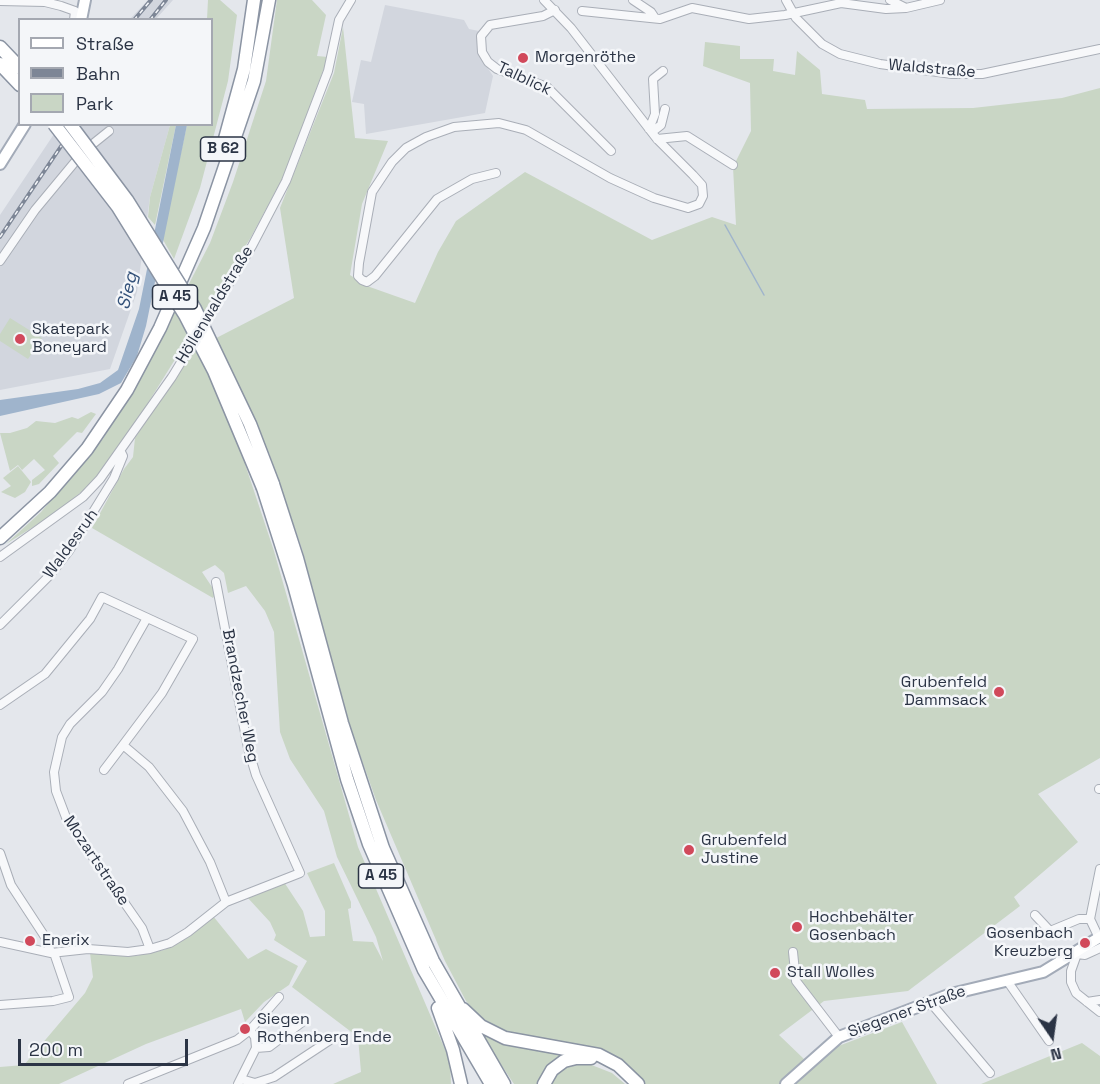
<!DOCTYPE html>
<meta charset="utf-8">
<style>
body{margin:0}
#map{position:relative;width:1100px;height:1084px;overflow:hidden;background:#e4e7ec;font-family:"Space Grotesk",sans-serif}
canvas{display:block}
.legend{position:absolute;left:18px;top:18px;width:195px;height:108px;box-sizing:border-box;background:#f4f6f9;border:2px solid #a4a8b1;margin:0;padding:8px 10px;list-style:none;font-size:18px;color:#2b3445}
.legend li{display:flex;align-items:center;gap:12px;height:30px}
.legend b{width:30px;border:2px solid #a4a8b1}
.north{position:absolute;left:1022px;top:1006px;width:60px;height:60px;-webkit-text-stroke:4px #f4f6f9;paint-order:stroke;rotate:167deg;font-size:16px;font-weight:700;line-height:24px;text-align:center;color:#2b3445}
.north::after{content:'';display:block;margin:auto;width:21px;height:27px;background:#2b3445;clip-path:polygon(50% 0,100% 100%,50% 72%,0 100%)}
.scale{position:absolute;left:18px;top:1039px;width:170px;height:27px;box-sizing:border-box;border:3px solid #2b3445;border-top:0;padding-left:8px;font-size:18px;line-height:21px;white-space:nowrap;color:#2b3445;-webkit-text-stroke:4px #f4f6f9;paint-order:stroke}
</style>
<div id="map">
<canvas width="1100" height="1084"></canvas>
<ul class="legend">
<li><b style="height:8px;background:#fff"></b>Straße</li>
<li><b style="height:8px;background:#7d8696"></b>Bahn</li>
<li><b style="height:16px;background:#c9d6c5"></b>Park</li>
</ul>
<div class="north">N</div>
<div class="scale">200 m</div>
</div>
<script>
const g = document.querySelector('canvas').getContext('2d');
g.lineJoin = 'round';
function fillPath(path, color) {
  g.fillStyle = color;
  g.fill(path, 'evenodd');
}
function poly(rows) {
  const path = new Path2D();
  for (const r of rows) {
    path.moveTo(r[0], r[1]);
    for (let i = 2; i < r.length; i += 2) path.lineTo(r[i], r[i + 1]);
  }
  return path;
}
function stroke(path, color, width, dash) {
  g.strokeStyle = color;
  g.lineWidth = width;
  g.lineCap = dash ? 'butt' : 'round';
  g.setLineDash(dash || []);
  g.stroke(path);
}
function drawText(font, color, halo, rows, align = 'center') {
  g.font = font + ' "Space Grotesk",sans-serif';
  g.lineWidth = 5;
  g.setLineDash([]);
  g.textBaseline = 'middle';
  g.strokeStyle = halo;
  g.fillStyle = color;
  for (const [text, x, y, turn = 0] of rows) {
    g.save();
    g.translate(x, y);
    g.rotate((+turn || 0) * Math.PI / 180);
    g.textAlign = isNaN(turn) ? turn : align;
    if (halo) g.strokeText(text, 0, 0);
    g.fillText(text, 0, 0);
    g.restore();
  }
}
const built = poly([
 [148,0,173,0,156,19,130,19],
 [385,5,464,20,469,29,479,31,477,52,493,76,485,113,366,134,364,104,352,102,361,60,371,62],
 [60,125,170,125,150,197,137,292,110,369,0,390,0,215]
]);
const green = poly([
 [208,0,220,0,237,15,228,81,200,188,174,259,162,238,187,125,212,124,212,20,207,19],
 [277,0,312,0,326,15,317,56,328,57,287,170,251,237,125,440,95,481,54,514,6,544,41,512,103,439,161,338,210,243,233,182,266,81],
 [343,27,355,138,388,141,362,204,350,275,367,286,415,303,438,252,456,221,525,172,652,240,712,217,736,225,733,167,751,131,750,83,703,66,705,42,740,46,740,59,774,59,773,71,795,75,797,51,820,70,822,94,865,100,867,109,973,108,1062,98,1100,88,1100,758,1038,794,1078,842,1014,897,1020,906,908,991,824,1001,779,1035,804,1059,902,1022,937,1084,645,1084,628,1065,600,1049,507,1033,477,1015,466,1001,445,961,376,800,348,721,302,549,269,453,245,464,274,551,358,847,450,1061,451,1084,333,1084,361,1072,358,1037,292,987,307,961,274,940,276,935,270,922,247,897,284,882,303,911,310,937,325,936,325,911,307,873,334,863,351,902,351,908,348,909,353,941,373,942,383,961,376,937,337,857,324,811,290,759,280,732,274,632,265,611,246,586,228,593,224,573,215,565,202,572,216,593,213,598,92,528,124,469,133,457,135,438,191,351,294,298,280,208,334,73],
 [170,125,176,125,155,225,148,217,150,197],
 [10,318,42,338,28,359,0,341,0,334],
 [91,412,96,414,82,433,77,432,53,456,59,463,39,484,32,486,32,480,45,470,34,459,22,470,18,465,10,471,0,433,10,433,27,428,36,421,55,423,72,417,78,419],
 [18,466,31,482,25,492,15,498,1,492,11,486,3,478],
 [213,916,248,959,266,949,298,966,289,985,264,1002,245,1022,241,1009,146,1044,59,1084,0,1084,0,1067,24,1065,85,993,93,977,90,953,135,956,164,950,191,935],
 [476,1027,492,1038,508,1045,573,1053,539,1084,514,1084],
 [1082,1043,1100,1056,1100,1084,981,1084],
 [584,1062,612,1073,625,1084,549,1084,554,1076,566,1065]
]);
const water = poly([
 [176,125,187,125,146,326,137,356,121,383,99,394,0,416,0,400,78,389,100,383,118,370,139,309]
]);
const stream = poly([
 [725,225,764,295]
]);
const minor = poly([
 [633,0,651,12,655,18],
 [786,0,796,18,822,44,840,54,880,64,952,74,982,74,1100,49],
 [890,0,906,8,940,0],
 [0,1,45,2,61,6,75,11,74,20],
 [555,10,543,16,490,25,481,36,482,52,488,62,497,69,547,87,611,151],
 [582,11,660,19,692,8,749,19,785,15,841,3,886,9,906,8],
 [649,129,655,114,653,79,663,71],
 [652,132,661,125,665,109],
 [657,139,687,136,733,165],
 [496,173,472,179,437,199,375,276,367,282,362,280,358,276,359,263,372,192,392,162,406,148,426,137,454,127,499,123,526,130,610,178,654,198,688,208,699,204,703,196,702,185,693,175,657,139,571,28,544,0],
 [0,261,35,210,84,151,109,131],
 [0,557,83,497,100,479,172,377,252,246,286,181,328,71,339,20,351,0],
 [147,618,118,669,102,692,70,724,62,737,54,772,56,791,67,820,142,928,150,949],
 [0,625,50,575,69,551,114,478,123,456,121,452],
 [0,705,45,674,90,619,102,597,193,639,162,693,123,745,149,767,183,811,210,862,226,902],
 [104,770,123,745],
 [1099,789,1100,789],
 [0,853,11,885,47,940,51,953],
 [1035,915,1050,931,1079,919,1090,919],
 [1099,938,1090,919,1100,869],
 [0,942,51,953,88,949,128,952,150,949,170,943,188,932,226,902,300,873,256,775,248,748,216,582],
 [1100,948,1085,955,1077,954,1071,971,1071,982,1076,993,1100,1012],
 [793,952,796,981,839,1037],
 [1008,982,1049,1041],
 [930,1002,990,1073],
 [1087,1002,1100,1000],
 [0,1005,53,1001,69,997,54,953],
 [256,1048,269,1047,305,1020],
 [241,1079,255,1083,274,1077,330,1040],
 [128,1084,237,1040,250,1030,279,997],
 [238,1084,256,1048,255,1037,250,1030]
]);
const major = poly([
 [81,20,85,0],
 [0,164,25,124],
 [786,1084,839,1037,951,994,1043,972,1100,937]
]);
const highway = poly([
 [0,47,20,68],
 [0,64,20,85],
 [223,146,244,69,254,0],
 [273,484,297,558,342,723,383,848,433,961,504,1084],
 [263,488,294,585,347,779,369,844,424,970,491,1084],
 [0,538,50,492,87,449,127,390,160,328,204,228,254,81,269,0],
 [438,1008,453,1050,461,1084],
 [463,1009,481,1026,505,1038,599,1055,618,1065,638,1084],
 [544,1084,552,1070,564,1061,576,1058,591,1058]
]);
const rail = poly([
 [134,20,151,0],
 [150,20,166,0],
 [0,237,76,124]
]);
const highwayBridge = poly([
 [54,124,118,207,185,315,214,371,263,488],
 [70,124,127,200,195,309,250,424,273,484]
]);
const markers = [
 [523,58,6,"#d1495b"],
 [20,339,6,"#d1495b"],
 [999,692,6,"#d1495b"],
 [689,850,6,"#d1495b"],
 [797,927,6,"#d1495b"],
 [30,941,6,"#d1495b"],
 [1085,943,6,"#d1495b"],
 [775,973,6,"#d1495b"],
 [245,1029,6,"#d1495b"]
];
const shields = [
 [223,149,45],
 [175,297,45],
 [381,876,45]
];
const shieldNames = [
 ["B 62",223,149],
 ["A 45",175,297],
 ["A 45",381,876]
];
const poiNames = [
 ["Morgenröthe",535,58],
 ["Skatepark",32,330],
 ["Boneyard",32,348],
 ["Grubenfeld",987,683,"right"],
 ["Dammsack",987,701,"right"],
 ["Grubenfeld",701,841],
 ["Justine",701,859],
 ["Hochbehälter",809,918],
 ["Gosenbach",809,936],
 ["Gosenbach",1073,934,"right"],
 ["Kreuzberg",1073,952,"right"],
 ["Enerix",42,941],
 ["Stall Wolles",787,973],
 ["Siegen",257,1020],
 ["Rothenberg Ende",257,1038]
];
const streetNames = [
 ["Waldstraße",932,69,5],
 ["Talblick",524,79,25],
 ["Höllenwaldstraße",215,305,-59],
 ["Waldesruh",71,544,-54],
 ["Brandzecher Weg",240,696,79],
 ["Mozartstraße",96,861,56],
 ["Siegener Straße",907,1012,-20]
];
const waterNames = [
 ["Sieg",128,291,-77]
];
fillPath(built, '#d2d6de');
fillPath(green, '#c9d6c5');
fillPath(water, '#9fb4cc');
stroke(stream, '#9fb4cc', 1.5);
stroke(minor, '#a9aeb7', 10);
stroke(major, '#a3abb8', 14);
stroke(highway, '#8b94a3', 15);
stroke(minor, '#f7f8fa', 8);
stroke(major, '#fff', 10);
stroke(highway, '#fff', 12);
stroke(rail, '#7d8696', 4);
stroke(rail, '#f4f6f9', 1.5, [4.5]);
stroke(highwayBridge, '#8b94a3', 15, []);
stroke(highwayBridge, '#fff', 12);
for (const [x, y, r, color] of markers) {
  const dot = new Path2D();
  dot.arc(x, y, r, 0, 2 * Math.PI);
  g.fillStyle = color;
  g.fill(dot);
  stroke(dot, '#f4f6f9', 2);
}
for (const [x, y, w] of shields) {
  const box = new Path2D();
  box.roundRect(x - w / 2, y - 12, w, 24, 4.5);
  g.fillStyle = '#f4f6f9';
  g.fill(box);
  stroke(box, '#2b3445', 1.5);
}
drawText('bold 15px', '#2b3445', null, shieldNames);
drawText('16px', '#2b3445', '#f4f6f9', poiNames, 'left');
drawText('16px', '#2b3445', '#f4f6f9', streetNames);
drawText('italic 18px', '#34527a', '#f4f6f9', waterNames);
</script>
